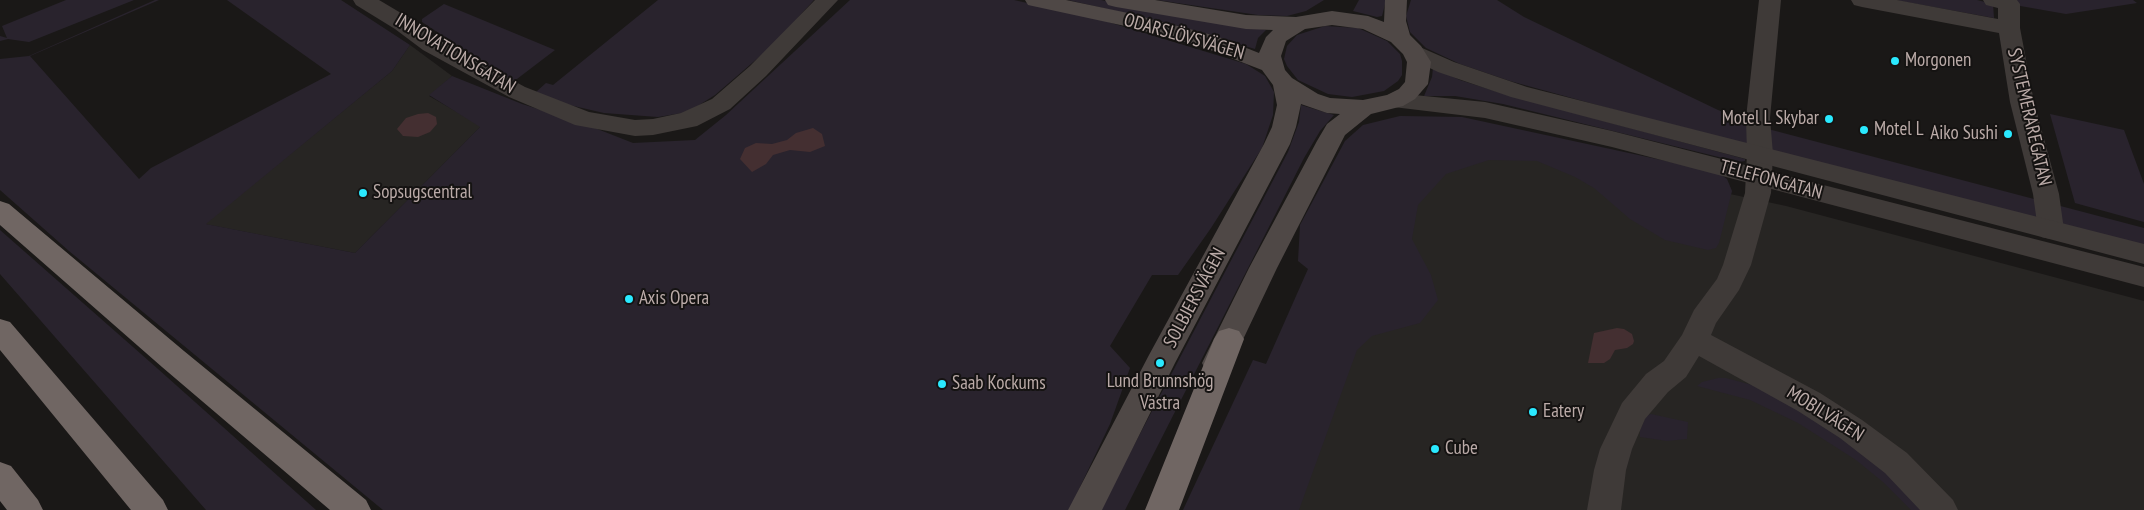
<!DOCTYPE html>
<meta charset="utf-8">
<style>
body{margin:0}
canvas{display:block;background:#1a1817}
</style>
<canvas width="2144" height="510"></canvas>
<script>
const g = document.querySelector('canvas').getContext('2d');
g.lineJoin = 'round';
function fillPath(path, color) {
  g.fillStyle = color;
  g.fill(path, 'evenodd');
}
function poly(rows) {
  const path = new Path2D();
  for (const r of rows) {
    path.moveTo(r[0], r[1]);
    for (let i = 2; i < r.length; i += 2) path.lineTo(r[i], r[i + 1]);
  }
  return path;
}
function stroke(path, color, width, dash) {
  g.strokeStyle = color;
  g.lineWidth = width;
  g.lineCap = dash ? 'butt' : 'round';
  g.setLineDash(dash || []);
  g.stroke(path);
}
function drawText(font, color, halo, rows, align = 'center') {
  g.font = font + ' "PT Sans Narrow",sans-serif';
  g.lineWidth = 4;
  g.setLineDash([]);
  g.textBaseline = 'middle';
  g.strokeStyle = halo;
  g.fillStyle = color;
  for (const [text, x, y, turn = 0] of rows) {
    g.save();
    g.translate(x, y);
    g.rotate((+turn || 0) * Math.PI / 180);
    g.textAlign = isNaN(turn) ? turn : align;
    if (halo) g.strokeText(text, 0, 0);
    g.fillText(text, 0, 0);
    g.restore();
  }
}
const built = poly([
 [410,45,452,76,429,96,481,126,355,253,205,224,392,71],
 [1480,146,1683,184,1786,206,2144,301,2144,510,1279,510,1416,170]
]);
const green = poly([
 [66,0,134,0,29,42,8,39,0,41,0,36,7,38,2,26],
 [155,0,159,0,30,56,139,179,151,168,331,74,227,0,341,0,410,45,392,71,206,224,355,253,480,127,429,95,452,76,522,104,582,123,633,143,695,140,726,115,850,0,1014,0,1105,21,1246,64,1265,76,1274,92,1273,115,1262,148,1211,228,1178,275,1152,275,1110,346,1130,368,1110,424,1069,510,383,510,69,251,0,190,0,59,29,56],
 [658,0,814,0,773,45,715,95,688,112,658,117,604,113,565,104,536,92,546,83,553,85],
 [1068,0,1101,0,1176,16,1266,30,1258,38,1255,49,1168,23],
 [1157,0,1324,0,1306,11,1287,16,1258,15],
 [1359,0,1386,0,1382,16,1377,17,1353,11],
 [1411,0,1497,0,1524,17,1718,110,1768,129,2144,228,2144,246,1619,111,1510,81,1460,64,1426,48,1410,32,1406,16],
 [1895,0,1977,0,1993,4,1994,18],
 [1998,0,2133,0,2137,3,2066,14,2009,4],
 [444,4,555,50,513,82,422,22,422,19],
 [1325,26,1358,28,1387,41,1400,54,1402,61,1402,75,1398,81,1384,91,1352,97,1328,94,1298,80,1287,66,1284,59,1287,46,1297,35],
 [1433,68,1460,80,1504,94,1745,159,1745,161,1739,162,1503,104,1455,96,1424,96,1432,77],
 [1301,105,1334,115,1320,131,1304,158,1125,510,1100,510,1288,152,1299,122],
 [2050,114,2124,130,2144,184,2144,222,2075,203],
 [1400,116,1462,117,1717,172,1727,179,1732,191,1719,243,1716,248,1708,250,1665,240,1630,219,1594,188,1575,177,1537,161,1489,160,1446,174,1418,205,1412,239,1431,275,1438,300,1420,323,1372,336,1357,350,1299,510,1183,510,1253,360,1266,364,1308,269,1298,261,1300,225,1345,141,1363,125],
 [0,230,158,369,316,510,206,510,0,274],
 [1718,378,1726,378,1752,385,1795,407,1875,461,1925,510,1911,510,1883,482,1856,460,1798,423,1750,400,1697,386,1702,382],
 [1651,414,1688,422,1687,439,1667,441,1640,437,1640,430,1646,416]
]);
const water = poly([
 [428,113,436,117,437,124,430,132,418,137,403,136,397,129,406,118,418,114],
 [813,128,822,134,825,146,810,152,790,150,773,155,766,164,752,172,740,159,745,148,756,143,772,144,787,140,796,133],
 [1617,328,1624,329,1632,334,1634,341,1633,344,1627,348,1615,350,1610,359,1604,363,1588,363,1594,333]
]);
const minor = poly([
 [353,0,379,0,411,19,439,40,525,87,589,112,635,120,653,119,681,113,712,99,750,66,815,0,838,0,766,76,730,109,697,126,653,135,635,136,575,125,509,97,423,50,395,29,356,5,353,0],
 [1759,0,1781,0,1770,118,1773,154,1771,193,1751,265,1739,290,1716,323,1711,335,1820,393,1862,420,1907,453,1953,500,1958,510,1920,510,1885,473,1840,438,1798,411,1699,356,1686,377,1668,392,1645,419,1632,449,1626,470,1621,510,1587,510,1594,470,1600,449,1622,403,1646,374,1664,361,1682,335,1694,310,1717,279,1723,265,1745,193,1747,154,1746,118,1759,0],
 [1851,0,1897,0,1998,19,1998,8,1986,5,1983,0,2017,0,2020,4,2020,28,2034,102,2059,194,2064,230,2061,237,2051,239,2041,237,2038,230,2033,194,2010,102,1999,33,1862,7,1854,5,1851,0]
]);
const tertiary = poly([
 [1413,44,1454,62,1527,87,2144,244,2144,264,1511,97,1438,72,1405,56,1402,51,1405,46,1413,44],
 [1394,93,1485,102,1612,131,2144,267,2144,287,1612,147,1485,118,1385,106,1382,101,1385,96,1394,93]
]);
const secondary = poly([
 [1025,0,1066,0,1128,13,1216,36,1259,53,1266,37,1273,30,1246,29,1116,7,1108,5,1105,0,1155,0,1246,15,1296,17,1332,11,1368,16,1384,22,1385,0,1407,0,1406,21,1410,35,1421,46,1431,62,1428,84,1415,99,1403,106,1371,114,1345,135,1277,268,1228,371,1217,375,1206,371,1202,363,1249,268,1317,141,1327,124,1340,114,1327,113,1301,104,1296,127,1290,144,1175,363,1102,510,1068,510,1149,355,1264,144,1272,127,1277,105,1273,85,1262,70,1200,46,1125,26,1028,5,1025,0],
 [1332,25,1363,29,1391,42,1403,54,1407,62,1405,82,1399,89,1387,95,1363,100,1330,98,1318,94,1292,78,1285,70,1281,56,1286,41,1305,29,1332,25]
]);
const motorway = poly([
 [0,201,9,204,184,351,366,500,371,510,330,510,162,367,0,225,0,201],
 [0,319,10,322,163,500,168,510,131,510,0,350,0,319],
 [1229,328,1239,331,1244,339,1179,510,1145,510,1214,339,1219,331,1229,328],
 [0,462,11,466,38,500,43,510,7,510,0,501,0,462]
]);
const markers = [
 [1895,61,5,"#2ae9ff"],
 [1829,119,5,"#2ae9ff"],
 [1864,130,5,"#2ae9ff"],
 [2008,134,5,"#2ae9ff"],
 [363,193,5,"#2ae9ff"],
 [629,299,5,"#2ae9ff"],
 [1160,363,5,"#2ae9ff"],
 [942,384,5,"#2ae9ff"],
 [1533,412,5,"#2ae9ff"],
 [1435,449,5,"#2ae9ff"]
];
const streetNames = [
 ["ODARSLÖVSVÄGEN",1184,37,16],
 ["INNOVATIONSGATAN",455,54,31],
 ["SYSTEMERAREGATAN",2029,117,77],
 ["TELEFONGATAN",1771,180,15],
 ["SOLBJERSVÄGEN",1195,298,-62],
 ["MOBILVÄGEN",1825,414,32]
];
const poiNames = [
 ["Morgonen",1905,61],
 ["Motel L Skybar",1819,119,"right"],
 ["Motel L",1874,130],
 ["Aiko Sushi",1998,134,"right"],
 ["Sopsugscentral",373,193],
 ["Axis Opera",639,299],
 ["Lund Brunnshög",1160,382,"center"],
 ["Västra",1160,404,"center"],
 ["Saab Kockums",952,384],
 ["Eatery",1543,412],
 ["Cube",1445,449]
];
fillPath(built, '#272523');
fillPath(green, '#29232d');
fillPath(water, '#442f31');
fillPath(minor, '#3f3a38');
fillPath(tertiary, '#3f3a38');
fillPath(secondary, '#4f4846');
fillPath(motorway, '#706663');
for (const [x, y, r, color] of markers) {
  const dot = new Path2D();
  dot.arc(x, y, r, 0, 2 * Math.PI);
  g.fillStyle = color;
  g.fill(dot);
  stroke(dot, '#151312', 2);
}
drawText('19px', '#bbaba8', '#151312', streetNames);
drawText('19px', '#bbaba8', '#151312', poiNames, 'left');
</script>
